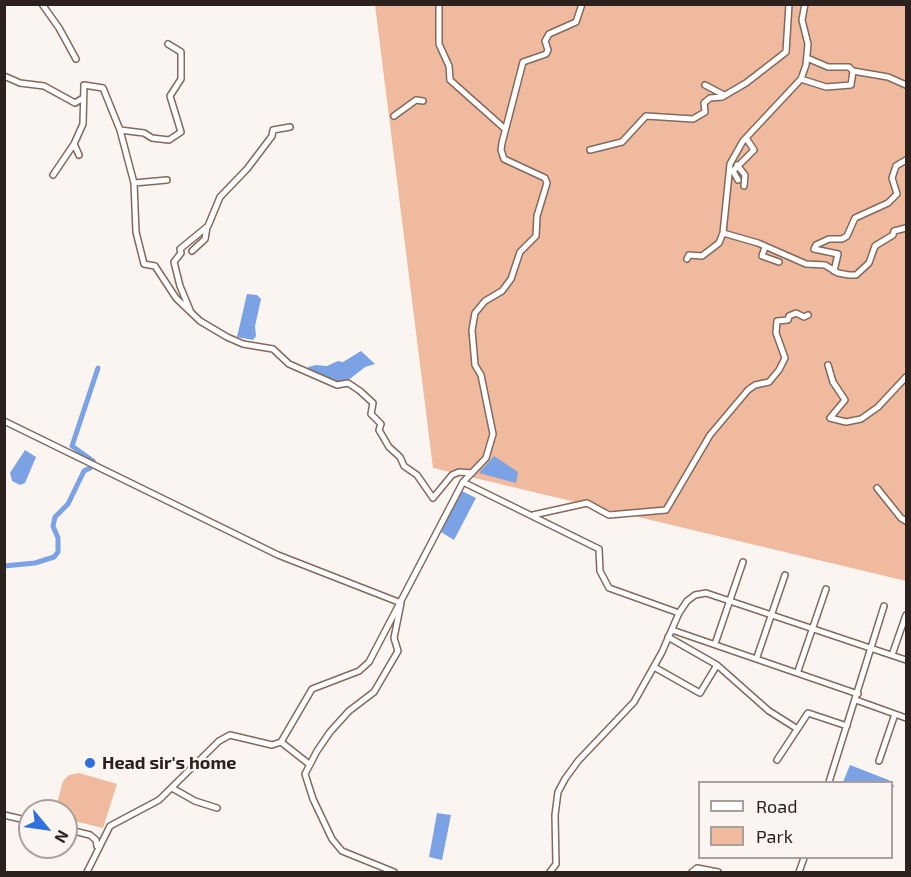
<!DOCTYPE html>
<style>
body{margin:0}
#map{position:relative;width:911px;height:877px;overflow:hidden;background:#fbf5f2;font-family:"Exo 2",sans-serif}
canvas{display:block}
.frame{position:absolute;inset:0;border:6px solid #2c211c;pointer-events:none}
.legend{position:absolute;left:698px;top:781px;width:195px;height:78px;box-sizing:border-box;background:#fbf5f2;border:2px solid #a8a09c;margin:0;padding:8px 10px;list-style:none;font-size:18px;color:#2c211c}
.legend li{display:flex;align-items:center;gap:12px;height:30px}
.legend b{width:30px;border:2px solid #a8a09c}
.north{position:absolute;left:18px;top:799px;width:60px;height:60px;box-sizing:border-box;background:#fbf5f2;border:2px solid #a8a09c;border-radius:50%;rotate:119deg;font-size:16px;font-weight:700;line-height:24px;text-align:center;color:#2c211c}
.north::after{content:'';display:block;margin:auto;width:21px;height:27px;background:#2f70dd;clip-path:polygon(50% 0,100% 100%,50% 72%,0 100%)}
</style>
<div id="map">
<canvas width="911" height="877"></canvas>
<div class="frame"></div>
<ul class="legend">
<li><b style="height:8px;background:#fff"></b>Road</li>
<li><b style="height:16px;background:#f0ba9f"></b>Park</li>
</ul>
<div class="north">N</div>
</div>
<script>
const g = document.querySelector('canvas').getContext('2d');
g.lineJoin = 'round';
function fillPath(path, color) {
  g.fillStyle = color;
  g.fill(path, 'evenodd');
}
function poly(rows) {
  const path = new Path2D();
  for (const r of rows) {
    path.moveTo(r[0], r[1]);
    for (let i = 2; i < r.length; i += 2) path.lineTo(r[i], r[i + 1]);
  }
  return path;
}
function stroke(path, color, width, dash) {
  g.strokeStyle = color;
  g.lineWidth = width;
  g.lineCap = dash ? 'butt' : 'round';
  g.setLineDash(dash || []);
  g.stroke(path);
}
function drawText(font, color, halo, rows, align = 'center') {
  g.font = font + ' "Exo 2",sans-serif';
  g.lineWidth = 4.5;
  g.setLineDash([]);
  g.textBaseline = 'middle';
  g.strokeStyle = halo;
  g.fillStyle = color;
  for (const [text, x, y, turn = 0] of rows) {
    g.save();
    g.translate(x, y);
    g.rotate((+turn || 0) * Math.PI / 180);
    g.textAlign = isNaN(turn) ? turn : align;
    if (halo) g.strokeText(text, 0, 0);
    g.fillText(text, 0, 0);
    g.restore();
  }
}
const green = poly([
 [375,5,906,5,906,581,433,468],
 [79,773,117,784,103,828,66,819,66,811,55,811,63,781,69,775]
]);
const water = poly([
 [247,294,257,295,261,299,255,326,256,336,253,340,237,337],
 [361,351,375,364,365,367,346,382,338,384,310,371,308,367,316,365,327,366,338,361,343,362],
 [25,450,36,457,25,483,20,485,12,481,10,473],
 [494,456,518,472,516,483,479,473],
 [462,491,476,498,454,540,441,532],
 [850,765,891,781,894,786,892,790,892,782,843,782],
 [437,813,451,815,442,860,429,857]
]);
const canal = poly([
 [93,461,72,446,98,368],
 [4,566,35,563,54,557,58,552,58,538,53,526,55,517,68,504,84,471,90,468]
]);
const street = poly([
 [42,4,59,28,76,59],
 [439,4,439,44,449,66,450,80,505,129],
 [807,58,828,67,849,67,853,71],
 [4,76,20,83,44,86,75,103,83,98],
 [801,79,806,65,808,44,802,20,805,4],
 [705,85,724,95],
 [394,116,416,100,423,101],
 [120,130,144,133,152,138,169,140,181,132,170,96,181,79,181,52,168,44],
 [590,150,622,142,646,116,693,119,705,112,704,103,710,98,722,97,746,83,786,52,789,4],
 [79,155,74,144,83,124,84,85,103,88,120,130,134,183,136,232,144,264,155,266,176,298,200,321,227,337,243,344,273,349,289,364,337,385,348,383,360,391,373,403,371,414,381,424,379,430,389,447,400,457,404,466,417,475,433,498,452,475,459,472,472,473],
 [737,165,745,175,744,186],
 [53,175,74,144],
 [738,180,733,171,754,150,746,138],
 [134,183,167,180],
 [723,233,758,243,806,264,825,265,838,273,849,275,856,275,869,263,875,246,893,235,894,231,906,228],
 [765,247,762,256,779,262],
 [192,251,205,239,207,227],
 [687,259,689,255,702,256,719,243,723,233,730,164,743,141,801,79,826,87,851,85,853,71,888,77,906,85],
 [834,271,838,254,814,249,816,245,829,239,842,239,847,236,855,218,888,203,897,194,892,178,896,166,906,160],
 [190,310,180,286,174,262,181,253,180,249,208,226,220,197,247,169,272,136,273,130,290,127],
 [828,365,833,382,845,400,830,418,846,422,861,419,878,407,906,377],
 [4,421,278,555,401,603,394,638,398,651,374,692,349,711,330,732,317,751,305,774,313,799,332,839,342,851,394,872],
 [463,482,599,549,600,571,609,588,679,613],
 [877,488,901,518,906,521],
 [533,515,587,503,609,515,666,510,710,435,748,390,755,385,769,382,779,370,785,358,776,333,777,321,788,320,789,316,796,313,804,317,808,315],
 [672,630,858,694],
 [716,641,743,562],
 [892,655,906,615],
 [757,657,785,575],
 [717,665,769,711,796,728],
 [654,667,700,693,717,665,668,637],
 [798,671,826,589],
 [856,700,906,718],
 [281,742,309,764],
 [777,760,808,713,847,726],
 [879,761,895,714],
 [829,782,884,606],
 [172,788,195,801,217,808],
 [4,815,30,821],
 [66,829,90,835,96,840,97,846],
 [87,872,110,826,159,800,219,741,230,735,272,745,281,742,312,689,359,671,369,662,463,482,486,458,493,434,481,375,475,365,472,330,475,313,485,301,502,291,511,279,520,252,536,236,537,216,547,183,545,178,504,159,501,150,502,143,523,62,546,54,548,50,545,41,549,34,576,22,582,4],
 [550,872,556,864,555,815,558,792,565,779,578,761,634,702,662,652,679,613,687,601,695,595,706,593,906,660],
 [692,872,697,868,718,872],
 [799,872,804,858]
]);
const markers = [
 [90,763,6,"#2f70dd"]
];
const poiNames = [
 ["Head sir's home",102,763]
];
fillPath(green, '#f0ba9f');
fillPath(water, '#7aa2e4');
stroke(canal, '#7aa2e4', 5);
stroke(street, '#83695c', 8);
stroke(street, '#fff', 5);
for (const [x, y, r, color] of markers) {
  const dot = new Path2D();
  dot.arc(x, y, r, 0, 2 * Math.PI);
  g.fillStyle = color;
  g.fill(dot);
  stroke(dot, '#fbf5f2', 2);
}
drawText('bold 18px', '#2c211c', '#fbf5f2', poiNames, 'left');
</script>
